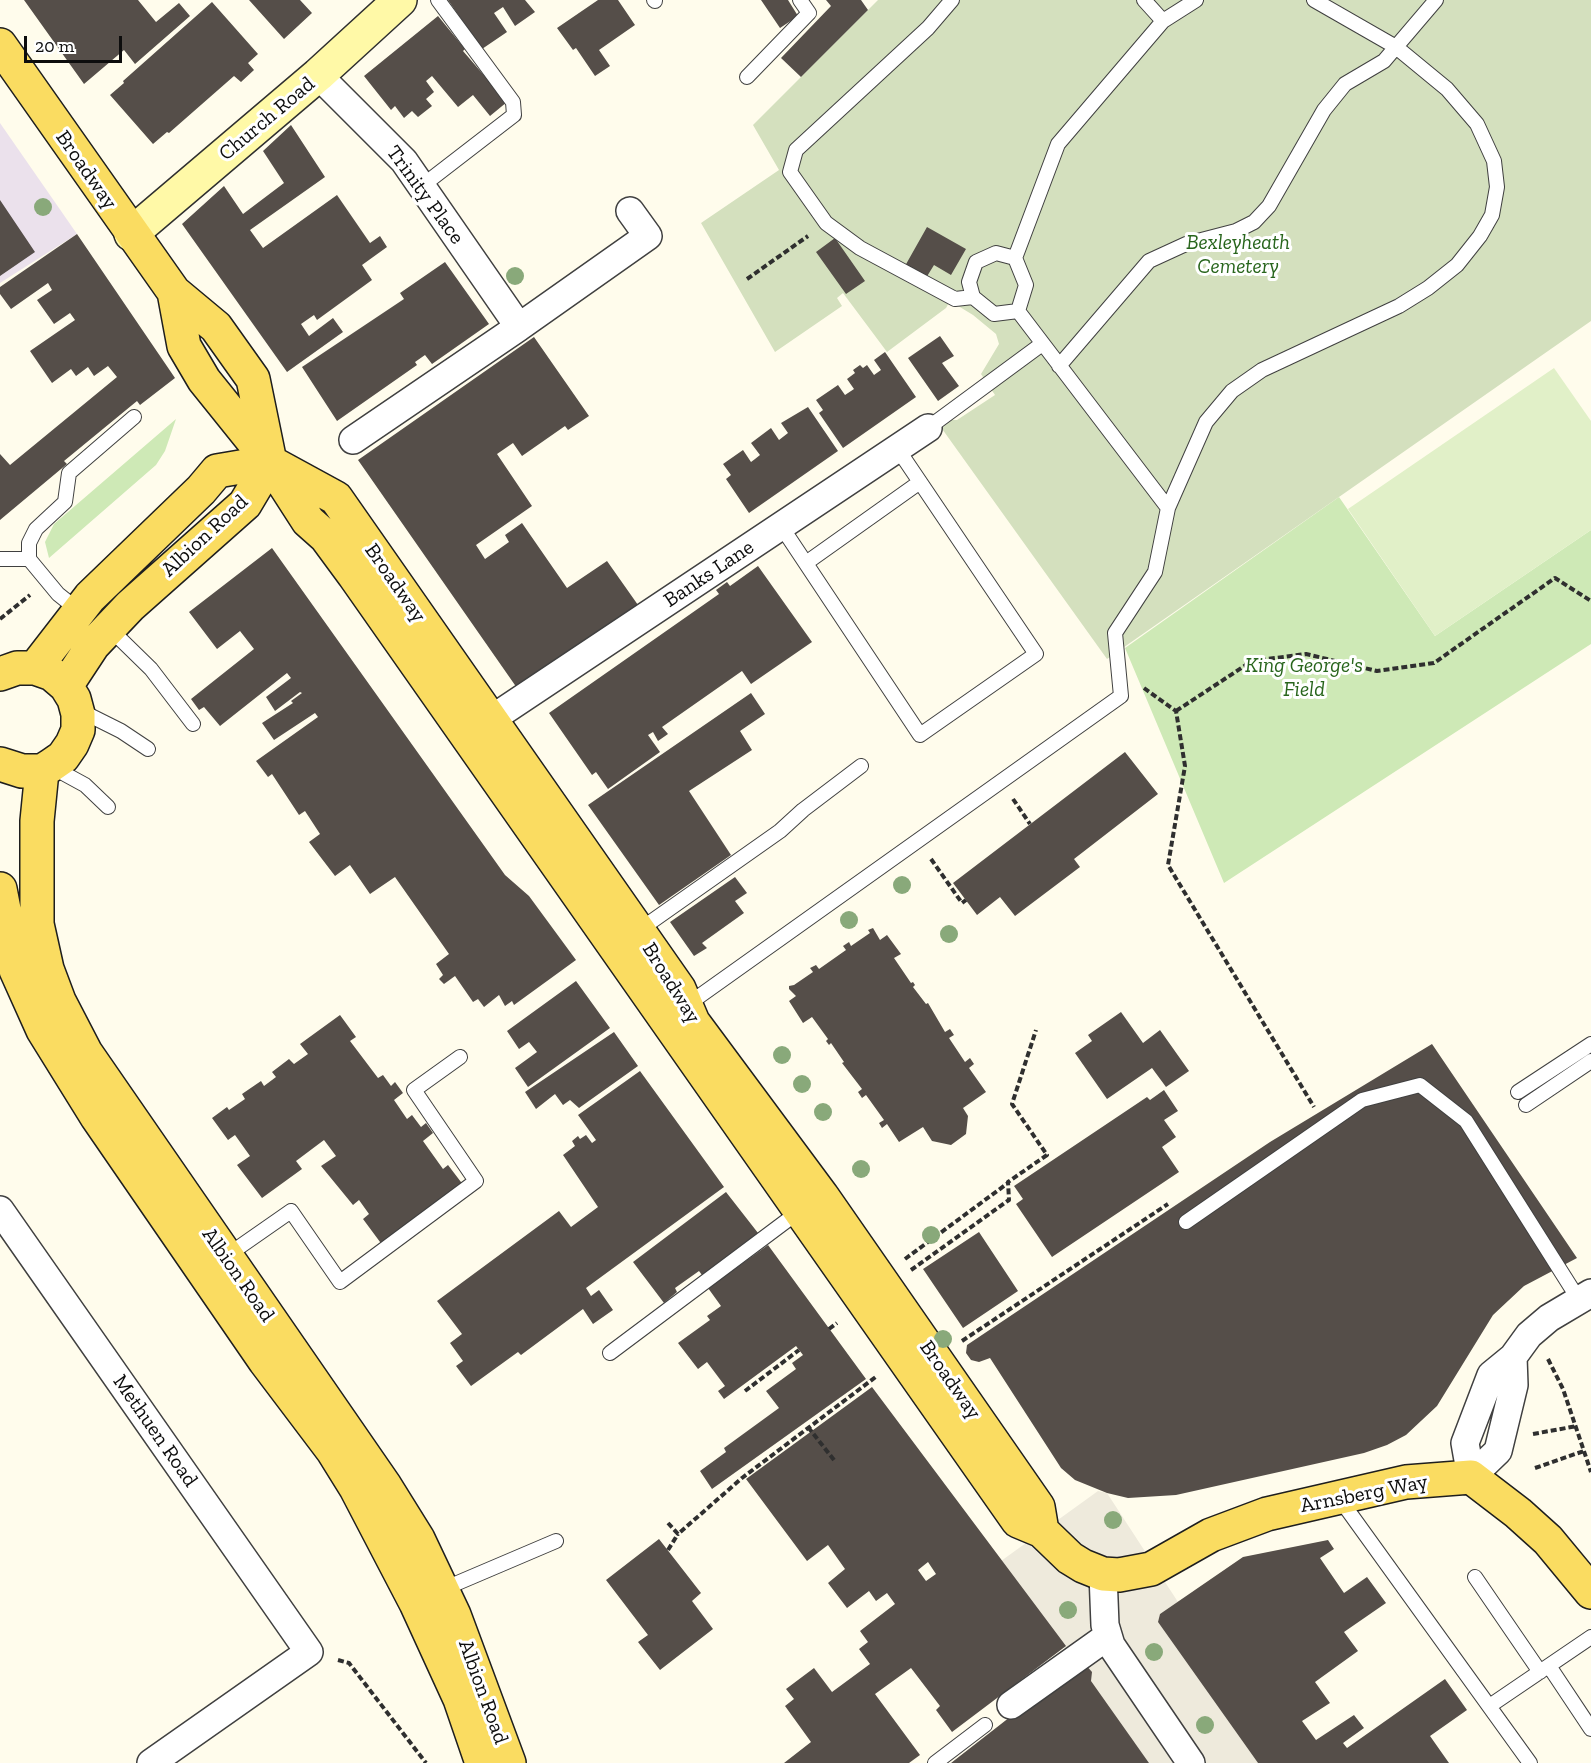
<!DOCTYPE html>
<style>
body{margin:0}
#map{position:relative;width:1591px;height:1763px;overflow:hidden;background:#fffcec;font-family:"Zilla Slab",serif}
canvas{display:block}
.scale{position:absolute;left:24px;top:36px;width:98px;height:27px;box-sizing:border-box;border:3px solid #0d0d0d;border-top:0;padding-left:8px;font-size:18px;line-height:21px;white-space:nowrap;color:#0d0d0d;-webkit-text-stroke:4px #fff;paint-order:stroke}
</style>
<div id="map">
<canvas width="1591" height="1763"></canvas>
<div class="scale">20 m</div>
</div>
<script>
const g = document.querySelector('canvas').getContext('2d');
g.lineJoin = 'round';
function fillPath(path, color) {
  g.fillStyle = color;
  g.fill(path, 'evenodd');
}
function poly(rows) {
  const path = new Path2D();
  for (const r of rows) {
    path.moveTo(r[0], r[1]);
    for (let i = 2; i < r.length; i += 2) path.lineTo(r[i], r[i + 1]);
  }
  return path;
}
function stroke(path, color, width, dash) {
  g.strokeStyle = color;
  g.lineWidth = width;
  g.lineCap = dash ? 'butt' : 'round';
  g.setLineDash(dash || []);
  g.stroke(path);
}
function drawText(font, color, halo, rows, align = 'center') {
  g.font = font + ' "Zilla Slab",serif';
  g.lineWidth = 6;
  g.setLineDash([]);
  g.textBaseline = 'middle';
  g.strokeStyle = halo;
  g.fillStyle = color;
  for (const [text, x, y, turn = 0] of rows) {
    g.save();
    g.translate(x, y);
    g.rotate((+turn || 0) * Math.PI / 180);
    g.textAlign = isNaN(turn) ? turn : align;
    if (halo) g.strokeText(text, 0, 0);
    g.fillText(text, 0, 0);
    g.restore();
  }
}
const industrial = poly([
 [0,123,77,234,0,283]
]);
const green = poly([
 [176,419,165,451,156,465,49,558,45,542,54,524],
 [1339,497,1435,636,1591,530,1591,644,1224,883,1125,648]
]);
const cemetery = poly([
 [878,0,1591,0,1591,321,1107,659,940,426,949,420,957,420,995,395,981,374,999,344,996,334,973,315,950,301,946,308,887,352,843,293,837,298,842,306,775,352,701,223,779,170,753,125]
]);
const pitch = poly([
 [1554,368,1591,421,1591,530,1435,636,1348,509]
]);
const plaza = poly([
 [1098,1491,1107,1493,1178,1602,1160,1614,1158,1622,1258,1763,1149,1763,1001,1561]
]);
const building = poly([
 [24,0,138,0,156,22,179,3,190,16,135,64,124,50,84,84],
 [249,0,300,0,312,13,284,39],
 [448,0,525,0,535,12,515,26,503,7,494,13,507,32,482,49],
 [598,0,618,0,635,25,599,50,610,66,595,76,576,48,573,50,557,28],
 [761,0,788,0,798,16,780,28],
 [826,0,861,0,868,10,801,77,781,58,831,6],
 [212,2,258,54,248,63,254,70,241,82,234,76,169,133,167,132,153,144,110,95,124,83,123,81],
 [438,16,465,49,463,51,507,102,490,116,473,95,458,107,432,76,426,81,434,92,426,99,432,106,418,117,412,111,404,118,395,106,391,110,364,76],
 [291,125,325,177,250,230,263,248,337,195,370,243,380,236,387,247,362,265,372,280,317,320,314,315,301,324,309,336,333,318,343,332,287,372,182,224,224,186,243,214,284,183,263,151],
 [0,200,35,252,0,276],
 [927,227,966,249,951,275,934,265,926,278,905,266],
 [77,234,175,378,140,405,137,401,64,461,67,464,0,520,0,454,10,465,117,377,108,366,94,376,88,367,76,376,71,369,52,383,30,351,75,320,70,313,54,324,37,300,52,290,48,283,11,309,0,294,0,287],
 [835,238,865,281,846,294,816,252],
 [445,262,489,324,432,364,425,355,415,362,417,365,337,421,302,367,404,299,400,293],
 [940,336,954,356,942,363,959,386,938,401,908,358],
 [534,337,589,416,568,430,565,426,522,456,513,443,497,454,532,506,476,545,485,559,509,542,505,535,522,523,567,588,607,561,638,605,517,688,358,460],
 [885,352,916,397,843,448,819,413,823,410,816,400,838,385,845,395,854,389,847,379,855,373,853,370,860,365,863,368,867,365,874,375,881,370,874,360],
 [808,407,838,451,749,513,726,479,731,475,723,464,743,450,751,462,755,459,760,455,751,443,771,428,779,440,788,433,781,423],
 [272,548,505,875,529,896,576,960,514,1005,512,1001,505,1006,499,995,484,1007,478,999,473,1002,455,976,444,984,439,979,443,975,436,964,449,954,395,877,370,894,350,865,335,876,309,842,320,834,305,811,299,815,272,774,268,777,256,761,318,717,315,713,274,740,262,723,293,703,291,701,302,693,300,692,275,711,266,697,291,678,287,673,220,726,204,707,199,710,191,699,254,649,240,631,217,649,189,612],
 [758,566,812,642,751,684,742,671,662,727,668,734,658,741,653,732,648,735,660,752,608,789,596,772,592,775,549,713,719,594,716,590,727,582,730,586],
 [751,693,765,714,740,731,752,750,689,791,731,855,659,905,588,805],
 [1125,752,1158,794,1074,859,1080,867,1015,916,1000,897,977,915,953,883],
 [735,877,747,893,735,901,744,913,702,943,707,948,694,956,670,922],
 [873,928,880,940,887,935,901,954,894,958,911,983,913,982,915,985,913,987,926,1004,928,1003,945,1032,950,1029,954,1035,949,1038,965,1062,970,1058,974,1064,969,1068,986,1092,963,1108,968,1116,966,1134,951,1145,932,1141,923,1127,899,1142,887,1124,882,1128,879,1123,884,1120,866,1095,862,1098,858,1092,862,1089,842,1063,844,1062,831,1043,829,1045,826,1041,828,1039,812,1017,803,1023,789,1001,796,996,789,989,789,986,794,985,813,972,810,968,816,965,819,969,846,950,843,946,849,942,851,946,870,933,868,930],
 [576,981,610,1028,528,1087,515,1068,537,1052,529,1042,519,1049,507,1031],
 [1121,1012,1143,1043,1160,1030,1189,1071,1166,1087,1152,1068,1107,1099,1075,1053,1092,1041,1088,1035],
 [340,1015,356,1037,350,1041,378,1078,383,1075,391,1086,395,1082,403,1093,394,1100,407,1119,412,1115,421,1127,426,1123,433,1133,423,1141,443,1169,448,1165,464,1186,383,1246,363,1219,369,1214,359,1200,353,1205,321,1166,336,1156,324,1140,296,1161,302,1169,262,1198,237,1165,250,1156,235,1135,228,1140,212,1118,227,1107,229,1110,245,1099,242,1094,261,1081,264,1086,276,1077,272,1072,289,1059,294,1064,308,1054,300,1044],
 [614,1032,638,1066,579,1108,570,1100,563,1105,555,1094,536,1109,525,1092],
 [1432,1044,1577,1258,1524,1286,1493,1315,1437,1406,1406,1435,1387,1445,1364,1453,1176,1495,1128,1498,1107,1493,1075,1480,1061,1468,990,1358,979,1362,971,1360,966,1353,967,1345,1270,1142],
 [640,1071,724,1187,586,1288,591,1296,599,1290,613,1310,593,1324,583,1309,521,1355,518,1352,471,1386,456,1366,463,1361,450,1343,462,1334,437,1301,559,1211,571,1227,598,1207,563,1155,575,1146,572,1141,578,1136,580,1139,586,1135,592,1143,596,1140,578,1115],
 [1164,1090,1178,1111,1164,1120,1176,1137,1162,1147,1179,1172,1052,1257,1016,1204,1023,1199,1014,1186,1147,1097,1150,1100],
 [726,1192,758,1233,702,1275,699,1271,675,1288,677,1292,664,1303,633,1262],
 [979,1232,1018,1291,963,1328,923,1269],
 [768,1245,866,1379,712,1489,700,1471,726,1452,724,1448,779,1408,766,1391,796,1369,792,1363,803,1355,796,1346,724,1399,718,1391,725,1386,707,1362,698,1369,678,1343,710,1320,707,1316,721,1306,708,1288],
 [872,1387,1066,1646,952,1732,936,1710,940,1706,911,1668,875,1694,920,1755,909,1763,784,1763,811,1742,785,1706,794,1699,786,1689,814,1668,832,1692,870,1664,859,1649,868,1642,860,1631,895,1604,887,1593,876,1601,869,1591,847,1608,828,1583,845,1569,828,1545,807,1561,746,1479],
 [928,1562,936,1574,926,1581,918,1570],
 [659,1539,701,1593,692,1601,713,1629,660,1670,638,1642,648,1635,606,1580],
 [1328,1540,1334,1549,1320,1558,1344,1593,1367,1577,1386,1603,1344,1632,1358,1651,1315,1682,1330,1703,1302,1721,1316,1740,1354,1715,1364,1728,1343,1743,1347,1748,1445,1679,1467,1710,1430,1736,1449,1763,1258,1763,1158,1622,1160,1614,1243,1557],
 [1085,1664,1092,1672,1091,1681,1149,1763,951,1763,1060,1678]
]);
const path = poly([
 [747,279,808,236],
 [0,619,30,595],
 [1144,688,1176,711,1185,766,1168,865,1314,1107],
 [1176,711,1252,661,1306,654,1377,671,1434,663,1555,578,1591,601],
 [1013,799,1030,824],
 [931,859,962,903,966,900],
 [905,1259,1008,1183],
 [911,1270,1009,1200,1008,1182,1047,1155,1012,1104,1036,1030],
 [829,1329,837,1323],
 [962,1341,1168,1204],
 [1548,1359,1563,1389,1591,1472],
 [745,1391,799,1350],
 [808,1427,834,1460],
 [1533,1434,1577,1426],
 [1535,1468,1584,1451],
 [668,1523,678,1534,742,1478,877,1376],
 [668,1550,678,1534],
 [338,1660,349,1663,426,1763]
]);
const lane = poly([
 [654,0,655,1],
 [952,0,928,28,796,150,790,172,826,223,860,248,955,299,973,297,994,314,1018,311],
 [1144,0,1163,21,1196,0],
 [1163,21,1058,144,1015,258,1026,285,1018,311,1168,508,1206,422,1232,391,1262,370,1399,306,1428,288,1457,265,1480,236,1492,215,1497,187,1494,161,1477,124,1447,89,1396,47,1314,0],
 [747,77,809,13,800,0],
 [422,186,514,115,513,102,438,0],
 [973,297,969,282,976,262,996,253,1015,258],
 [1059,366,1149,261,1186,244,1236,231,1254,222,1269,206,1324,110,1345,84,1384,61,1436,0],
 [928,428,1042,344],
 [781,526,920,735,1036,654,920,482],
 [0,559,29,559],
 [806,563,920,482,897,448],
 [78,610,58,594,29,559,29,543,36,529,65,502,69,473,134,417],
 [109,628,151,669,193,724],
 [79,710,121,731,148,749],
 [52,767,85,785,108,807],
 [638,931,780,831,803,810,861,766],
 [687,1005,1121,696,1115,633,1155,572,1168,508],
 [1518,1092,1591,1044],
 [1526,1105,1591,1061],
 [1186,1222,1362,1100,1420,1085,1466,1121,1579,1300],
 [225,1257,291,1211,340,1282,476,1181,414,1090,460,1057],
 [610,1353,801,1210],
 [1339,1498,1530,1763],
 [1475,1577,1540,1672],
 [441,1590,556,1541],
 [1549,1666,1591,1729],
 [1491,1705,1591,1637],
 [935,1763,985,1725]
]);
const street = poly([
 [318,75,404,161,519,327,353,440],
 [519,327,648,236,630,211],
 [490,720,928,428],
 [0,1210,309,1652,151,1763],
 [1471,1477,1465,1443,1491,1375,1513,1357,1529,1335,1549,1318,1591,1293],
 [1471,1477,1498,1451,1514,1385,1513,1357],
 [1103,1574,1105,1625,1111,1645,1191,1763],
 [1011,1705,1108,1636]
]);
const secondary = poly([
 [131,234,318,75,400,0]
]);
const primary = poly([
 [0,45,174,292,216,327,253,379,270,462,336,498,679,989,693,1022,822,1196,1038,1507,1042,1531],
 [174,292,184,346,204,380,270,462,308,521,326,537,354,575,1018,1521,1042,1531,1070,1558,1083,1566,1103,1574,1119,1575,1151,1569,1211,1535,1267,1514,1406,1482,1471,1477,1518,1513,1548,1540,1591,1592],
 [35,668,90,597,201,490,217,471,270,462],
 [0,674,17,668,35,668,52,674,66,686,74,699,78,714,78,730,72,744,63,757,50,766,42,771,22,771,0,764],
 [66,686,93,645,130,606,245,504,270,462],
 [42,771,37,821,37,924,47,969,59,1001,86,1053,385,1486,418,1539,454,1615,509,1763],
 [0,889,16,970,43,1030,97,1117,265,1361,333,1451,356,1488,416,1603,460,1699,482,1763]
]);
const trees = [
 [43,207],
 [515,276],
 [902,885],
 [849,920],
 [949,934],
 [782,1055],
 [802,1084],
 [823,1112],
 [861,1169],
 [931,1235],
 [943,1339],
 [1113,1520],
 [1068,1610],
 [1154,1652],
 [1205,1725]
];
const streetNames = [
 ["Church Road",267,119,-40],
 ["Broadway",86,170,55],
 ["Trinity Place",425,195,54],
 ["Albion Road",205,536,-43],
 ["Banks Lane",709,574,-34],
 ["Broadway",395,583,55],
 ["Broadway",671,983,58],
 ["Albion Road",238,1275,55],
 ["Broadway",950,1380,55],
 ["Methuen Road",155,1431,55],
 ["Arnsberg Way",1364,1494,-11],
 ["Albion Road",483,1692,70]
];
const parkNames = [
 ["Bexleyheath",1238,243],
 ["Cemetery",1238,267],
 ["King George's",1304,666],
 ["Field",1304,690]
];
fillPath(industrial, '#ebe1ec');
fillPath(green, '#cee9b6');
fillPath(cemetery, '#d4e0be');
fillPath(pitch, '#e1f0c8');
fillPath(plaza, '#eeeadc');
fillPath(building, '#554e49');
stroke(lane, '#404040', 16);
stroke(street, '#404040', 30);
stroke(secondary, '#2f2f2f', 36);
stroke(primary, '#1e1e1e', 36);
stroke(path, '#2f2f2f', 4, [6, 3]);
stroke(lane, '#fff', 14);
stroke(street, '#fff', 27);
stroke(secondary, '#fff9a7', 33);
stroke(primary, '#fadc61', 33);
g.fillStyle = '#89a97a';
for (const [x, y] of trees) {
  g.beginPath();
  g.arc(x, y, 9, 0, 2 * Math.PI);
  g.fill();
}
drawText('21px', '#0d0d0d', '#fff', streetNames);
drawText('italic 21px', '#28651c', '#fff', parkNames);
</script>
